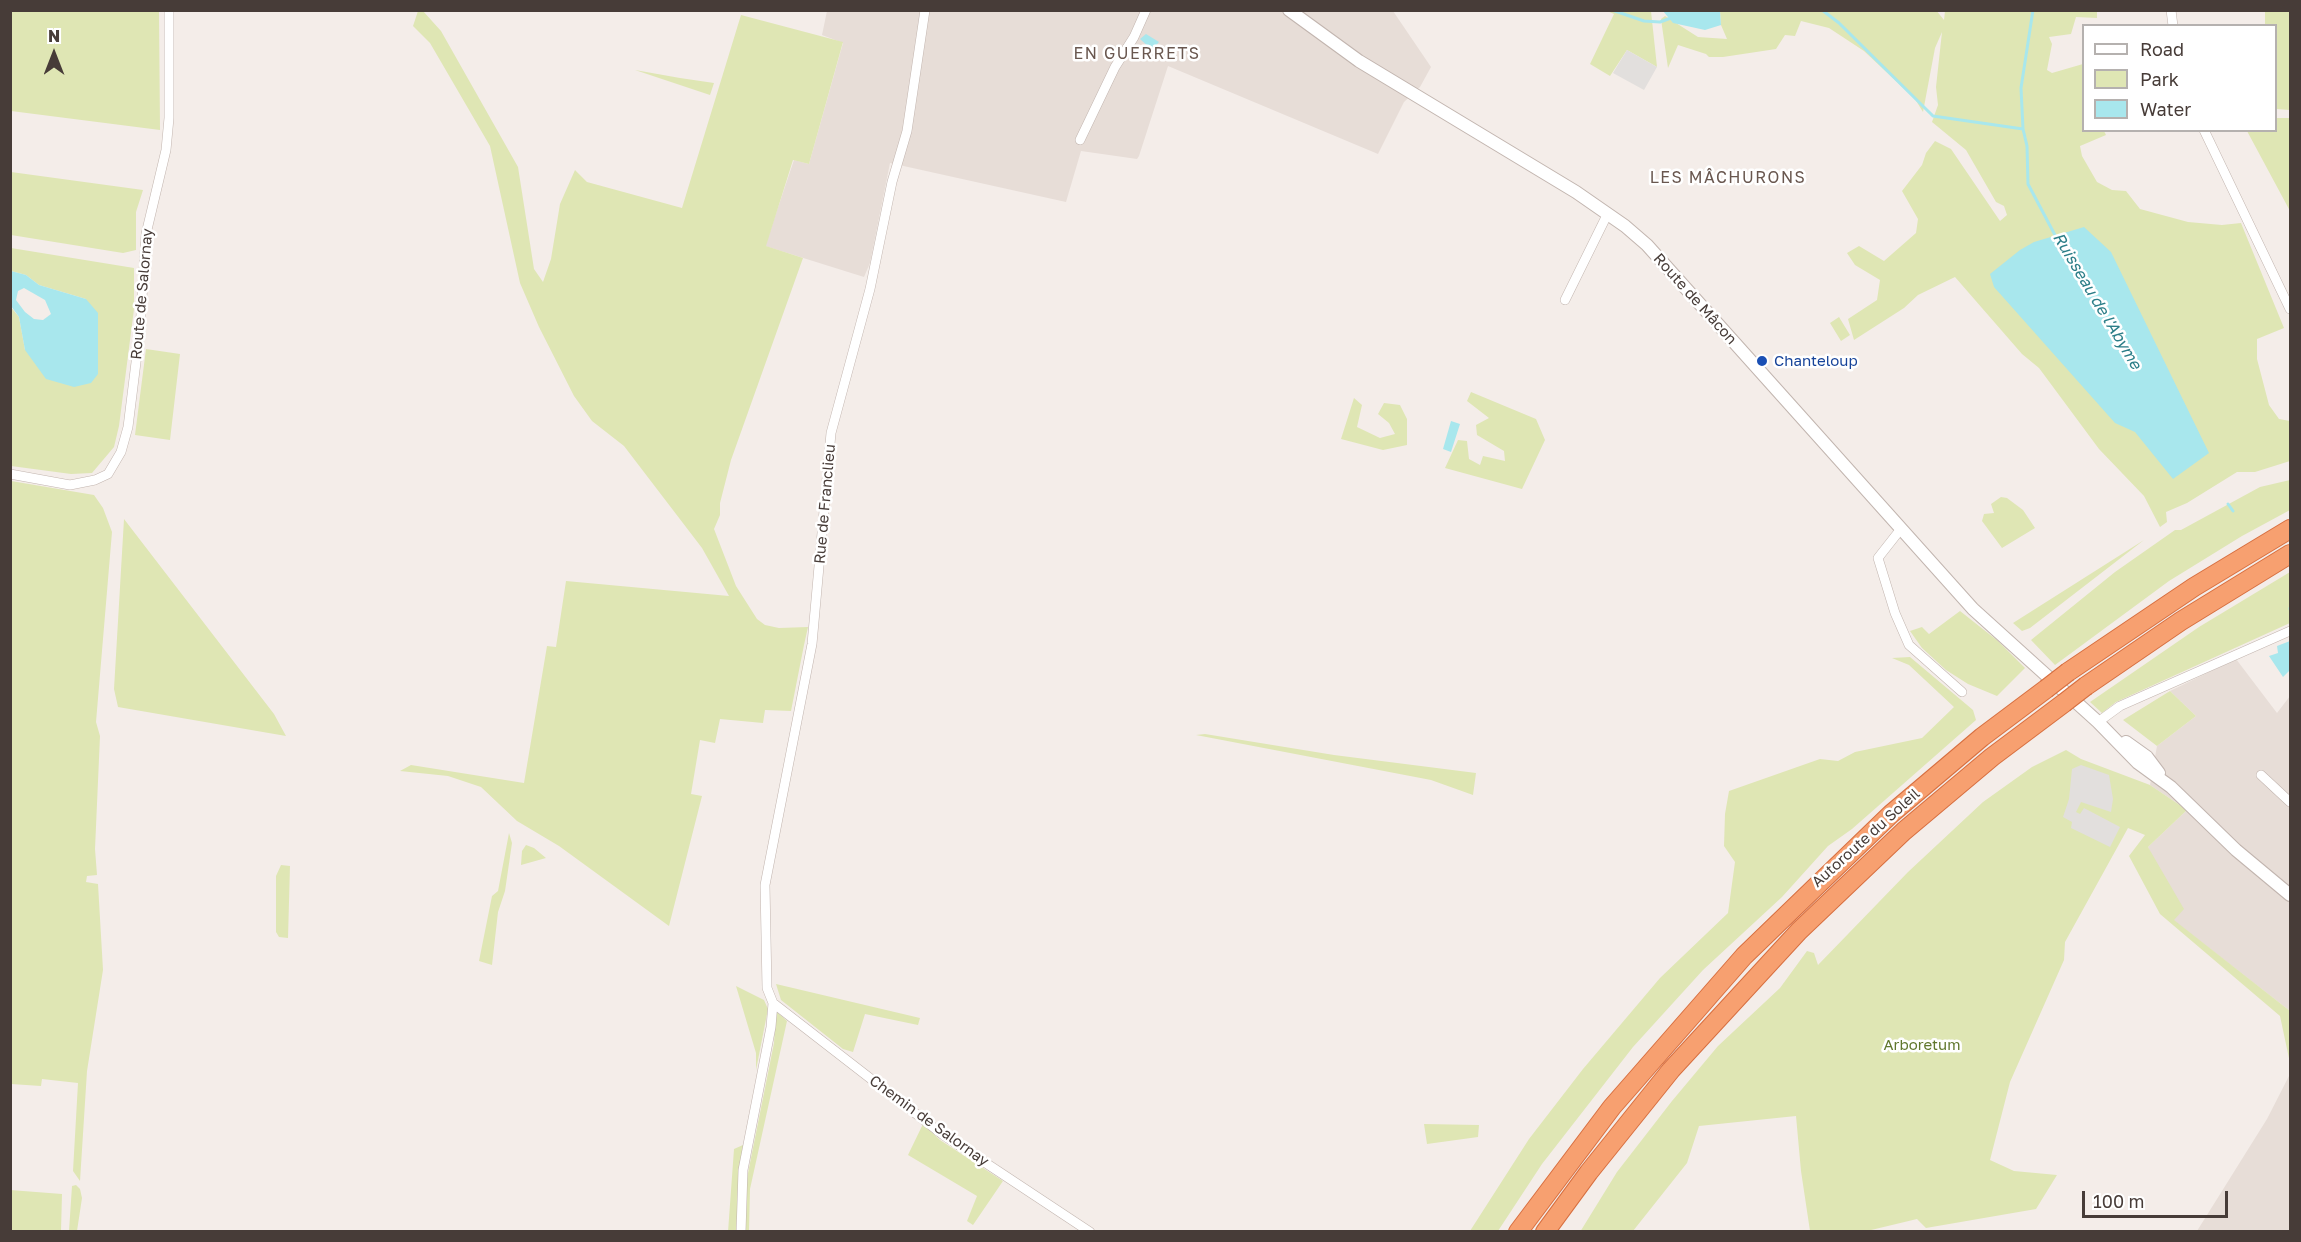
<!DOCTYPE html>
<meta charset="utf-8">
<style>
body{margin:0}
#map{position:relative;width:2301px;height:1242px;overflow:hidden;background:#f4ede9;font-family:"Golos Text",sans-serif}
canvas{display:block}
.frame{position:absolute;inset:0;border:12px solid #473c38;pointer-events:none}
.legend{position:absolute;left:2082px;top:24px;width:195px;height:108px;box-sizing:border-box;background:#fff;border:2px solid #b5b1af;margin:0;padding:8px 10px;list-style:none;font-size:18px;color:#473c38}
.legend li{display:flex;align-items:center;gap:12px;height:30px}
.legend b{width:30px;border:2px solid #b5b1af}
.north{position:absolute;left:24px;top:24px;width:60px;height:60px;-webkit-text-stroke:4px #fff;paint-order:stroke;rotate:0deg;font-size:16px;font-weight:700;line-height:24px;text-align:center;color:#473c38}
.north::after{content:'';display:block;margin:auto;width:21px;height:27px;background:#473c38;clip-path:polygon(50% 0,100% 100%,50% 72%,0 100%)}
.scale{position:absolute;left:2082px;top:1191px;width:146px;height:27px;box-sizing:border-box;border:3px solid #473c38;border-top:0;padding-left:8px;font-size:18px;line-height:21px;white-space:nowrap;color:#473c38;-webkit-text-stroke:4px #fff;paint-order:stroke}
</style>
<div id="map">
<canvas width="2301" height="1242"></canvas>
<div class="frame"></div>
<ul class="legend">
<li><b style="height:8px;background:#fff"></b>Road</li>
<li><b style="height:16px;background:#dfe6b4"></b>Park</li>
<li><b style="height:16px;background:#a8e7ed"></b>Water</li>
</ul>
<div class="north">N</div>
<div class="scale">100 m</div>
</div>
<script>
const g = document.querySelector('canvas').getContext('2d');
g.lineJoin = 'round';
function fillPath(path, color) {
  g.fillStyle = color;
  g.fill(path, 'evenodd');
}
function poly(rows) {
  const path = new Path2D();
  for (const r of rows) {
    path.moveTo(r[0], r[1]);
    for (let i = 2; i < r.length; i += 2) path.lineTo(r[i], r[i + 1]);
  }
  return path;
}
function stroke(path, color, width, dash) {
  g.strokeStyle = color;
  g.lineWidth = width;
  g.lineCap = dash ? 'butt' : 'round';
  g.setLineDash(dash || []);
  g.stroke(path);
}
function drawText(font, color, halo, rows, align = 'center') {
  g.font = font + ' "Golos Text",sans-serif';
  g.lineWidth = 5;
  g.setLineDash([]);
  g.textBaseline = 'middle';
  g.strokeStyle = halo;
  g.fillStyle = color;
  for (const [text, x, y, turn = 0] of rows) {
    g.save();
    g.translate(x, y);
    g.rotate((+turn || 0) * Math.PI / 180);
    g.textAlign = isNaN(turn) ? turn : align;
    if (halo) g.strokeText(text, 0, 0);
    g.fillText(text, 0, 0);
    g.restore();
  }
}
const residential = poly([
 [827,11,1393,11,1431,67,1420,87,1404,102,1378,154,1168,66,1139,156,1137,159,1081,151,1066,202,890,163,870,263,864,277,765,246,794,160,809,164,843,43,822,35],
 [2236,659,2277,713,2290,696,2290,1011,2173,920,2148,847,2187,810,2150,785,2157,746,2196,716,2170,691],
 [2290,1074,2290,1231,2197,1231,2267,1119]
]);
const green = poly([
 [11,10,159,11,160,130,11,111],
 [1936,10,1944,20,1945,11,2097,11,2097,18,2076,17,2071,34,2049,37,2052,44,2047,70,2052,73,2083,64,2084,130,2104,131,2106,135,2080,146,2082,156,2097,182,2112,190,2126,191,2140,209,2188,222,2222,225,2241,223,2284,328,2257,339,2257,359,2269,405,2279,419,2290,421,2290,461,2255,472,2237,472,2187,503,2166,512,2167,522,2160,527,2144,496,2099,449,2039,368,2022,354,1955,277,1918,295,1904,308,1854,340,1848,319,1877,300,1880,280,1855,265,1847,253,1859,246,1884,261,1916,233,1918,219,1902,191,1922,165,1926,153,1935,141,1951,149,2000,221,2007,215,2004,206,1996,202,1966,150,1932,122,1938,105,1936,87,1942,32,1935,48,1923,112,1915,99,1864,51,1829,28,1801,21,1795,36,1785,35,1776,49,1723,57,1709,57,1706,54,1678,45,1668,68,1661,19,1665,16,1698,37,1727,39,1721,25,1720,11],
 [418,11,423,11,441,31,518,167,534,269,543,282,551,259,560,204,575,170,587,182,682,208,741,15,843,42,809,164,793,160,766,246,803,258,731,460,720,503,720,515,714,529,736,586,757,619,765,625,779,628,808,627,804,645,791,711,765,710,763,723,720,719,715,743,700,740,691,794,702,796,669,926,559,846,517,821,481,787,448,776,400,771,411,765,524,783,547,646,556,647,566,581,729,596,702,548,624,446,592,421,574,396,539,327,520,283,490,146,430,43,413,26],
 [1607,11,1651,11,1657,67,1627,50,1610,76,1590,64,1614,14],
 [2265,11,2290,11,2290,110,2276,109,2276,26,2265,25],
 [635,70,680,78,714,83,710,95],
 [2276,118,2290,118,2290,211,2247,131,2276,130],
 [11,172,143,190,136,212,136,250,123,253,11,235],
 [11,248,134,268,134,309,119,426,114,447,92,473,71,474,11,466,10,306,19,317,25,350,86,299,39,285,26,275,11,271],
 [1839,317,1850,335,1841,341,1830,323],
 [146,349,180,354,170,440,135,435],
 [1471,392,1536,419,1545,440,1522,489,1445,468,1458,440,1467,441,1469,459,1480,465,1483,456,1505,461,1504,451,1477,435,1476,425,1489,418,1467,401],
 [1354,398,1362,405,1357,427,1380,438,1395,434,1389,423,1378,414,1384,403,1400,405,1407,419,1407,445,1383,450,1341,439],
 [2290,480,2290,510,2242,536,2169,581,2055,665,2031,640,2115,572,2175,530,2181,530,2260,487],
 [11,481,94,495,103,508,112,532,96,722,100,736,95,849,97,875,87,876,86,882,98,884,103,970,87,1071,80,1181,73,1171,78,1083,42,1079,41,1086,11,1084],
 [2001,497,2007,498,2023,510,2035,528,2002,548,1982,521,1984,514,1994,513,1991,504],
 [124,519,274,714,286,736,118,707,114,689],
 [2144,540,2030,628,2022,631,2013,623],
 [2290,572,2290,623,2116,702,2102,713,2090,702,2199,627],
 [1960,611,1998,641,2025,668,1997,696,1968,684,1946,670,1922,648,1910,631,1922,627,1929,634],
 [1910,657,1973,710,1976,720,1852,829,1828,846,1782,897,1703,970,1633,1047,1542,1164,1498,1231,1470,1231,1529,1139,1583,1069,1660,978,1728,913,1735,862,1724,846,1725,814,1729,791,1820,759,1838,761,1855,752,1922,738,1954,707,1909,665,1892,658],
 [2170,691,2196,716,2157,746,2123,720],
 [1205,734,1334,755,1476,773,1473,795,1431,780,1196,735],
 [2066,750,2081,759,2150,785,2187,810,2148,847,2184,909,2174,920,2290,1011,2290,1063,2280,1016,2160,914,2129,856,2145,835,2128,828,2065,942,2064,960,2010,1082,1990,1160,2014,1171,2057,1175,2036,1209,1926,1228,1917,1219,1867,1231,1810,1231,1801,1171,1796,1116,1699,1126,1687,1163,1633,1231,1580,1232,1617,1172,1672,1101,1718,1046,1780,988,1807,951,1814,953,1818,965,1908,872,1983,802,2032,767],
 [509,833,512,843,505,891,498,912,492,965,479,961,492,896,498,891],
 [526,845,534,848,546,858,521,865,522,851],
 [281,865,290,866,288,938,279,937,276,932,276,876],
 [776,984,920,1018,918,1025,865,1014,853,1052,843,1049,781,1000],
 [736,986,764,1000,768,1009,756,1070,756,1053],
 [776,1011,787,1021,750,1189,749,1231,744,1232,745,1188,774,1043],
 [923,1124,940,1140,1003,1181,973,1225,967,1221,977,1196,908,1155],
 [1424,1124,1479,1125,1478,1137,1427,1144],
 [743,1145,736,1231,728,1232,734,1149],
 [76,1185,80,1189,82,1198,77,1231,69,1231,72,1186],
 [10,1190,62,1194,61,1231,11,1231]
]);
const parking = poly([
 [1627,50,1657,67,1644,90,1613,73],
 [2081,765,2109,775,2113,799,2111,812,2081,802,2076,812,2080,814,2084,808,2120,827,2110,847,2071,828,2072,822,2063,817,2069,799,2072,769]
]);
const water = poly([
 [1663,11,1720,11,1721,25,1705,30,1673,23],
 [1146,34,1159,42,1152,50,1140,39],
 [2084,227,2111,252,2209,453,2173,479,2135,432,2115,423,1994,287,1990,274,2020,250,2034,242],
 [11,271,26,275,39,285,86,299,98,313,98,374,91,383,74,387,46,379,25,350,19,317,11,306],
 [24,288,45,300,51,314,43,320,34,319,25,312,16,300,18,291],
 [1451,421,1460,424,1451,452,1443,449],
 [2290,641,2290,670,2283,677,2269,656,2278,653,2277,646]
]);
const stream = poly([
 [1612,10,1644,21,1660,22,1671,18],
 [1822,10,1839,23,1933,116,2023,129],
 [2033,10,2021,88,2023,129,2027,146,2028,184,2056,237],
 [2228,504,2233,511],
 [2290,608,2290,609]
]);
const minor = poly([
 [2171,10,2173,26],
 [2204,130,2290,309],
 [1080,140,1115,67,1134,37,1146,10],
 [1565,300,1608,213],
 [10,474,70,485,95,480,108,474,121,452,128,427,140,330,146,234,166,150,169,118,169,10],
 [1900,530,1878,558,1895,613,1909,645,1962,692],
 [2098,722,2120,706,2290,631],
 [2261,775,2290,802],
 [773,1003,942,1134,1090,1232],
 [741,1232,743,1170,771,1027,773,1003,767,988,765,885,812,644,831,433,870,289,892,182,907,131,925,10]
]);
const tertiary = poly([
 [1289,10,1359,61,1576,192,1625,226,1647,245,1973,609,2098,722,2138,763,2171,787,2236,850,2290,895],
 [2126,742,2147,757,2159,773]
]);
const motorway = poly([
 [2068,672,2194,587,2290,529],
 [2086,686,2181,621,2290,554],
 [1518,1232,1612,1107,1744,956,1891,814,1982,737,2046,689],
 [1545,1232,1589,1172,1671,1070,1799,931,1904,831,1992,757,2064,703]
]);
const motorwayBridge = poly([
 [2046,689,2068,672],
 [2064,703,2086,686]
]);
const markers = [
 [1762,361,6,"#1a4fb4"]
];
const streetNames = [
 ["Route de Salornay",142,294,-85],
 ["Route de Mâcon",1695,299,48],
 ["Rue de Franclieu",825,504,-85],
 ["Autoroute du Soleil",1866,838,-42],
 ["Chemin de Salornay",929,1121,36]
];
const transitNames = [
 ["Chanteloup",1774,361]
];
const parkNames = [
 ["Arboretum",1922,1045]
];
const neighbourhoodNames = [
 ["EN GUERRETS",1137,54],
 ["LES MÂCHURONS",1728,178]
];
const waterNames = [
 ["Ruisseau de l'Abyme",2097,301,59]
];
fillPath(residential, '#e7ddd7');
fillPath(green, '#dfe6b4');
fillPath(parking, '#e2dfdd');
fillPath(water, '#a8e7ed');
stroke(stream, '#a8e7ed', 3);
stroke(minor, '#c2b5af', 10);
stroke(tertiary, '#c2b5af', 14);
stroke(motorway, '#d76f40', 20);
stroke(minor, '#fff', 9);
stroke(tertiary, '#fff', 12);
stroke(motorway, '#f7a070', 18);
stroke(motorwayBridge, '#d76f40', 20, []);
stroke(motorwayBridge, '#f7a070', 18);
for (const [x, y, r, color] of markers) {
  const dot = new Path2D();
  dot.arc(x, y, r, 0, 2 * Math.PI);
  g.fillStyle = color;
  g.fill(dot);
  stroke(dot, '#fff', 2);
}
drawText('15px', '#473c38', '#fff', streetNames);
drawText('15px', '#164399', '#fff', transitNames, 'left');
drawText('15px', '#60772d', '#fff', parkNames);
g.letterSpacing = '1.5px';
drawText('16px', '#69574f', '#fff', neighbourhoodNames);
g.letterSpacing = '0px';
drawText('italic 16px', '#2c7e88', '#fff', waterNames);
</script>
